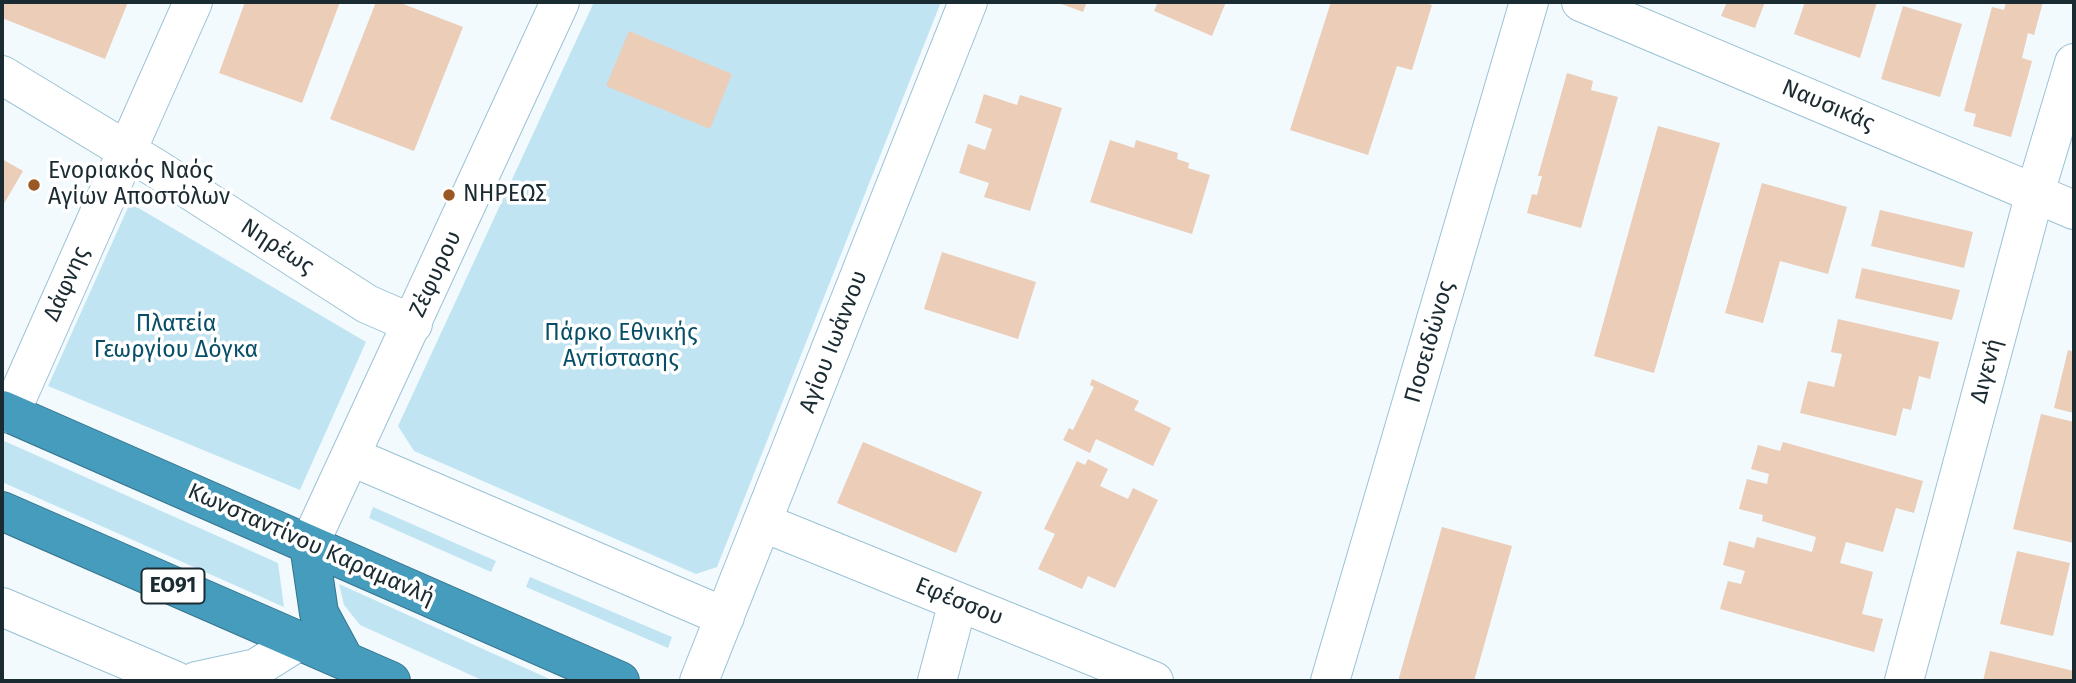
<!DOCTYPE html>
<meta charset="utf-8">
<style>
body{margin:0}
#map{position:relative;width:2076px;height:683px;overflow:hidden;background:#f2fafe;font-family:"Fira Sans",sans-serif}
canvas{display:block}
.frame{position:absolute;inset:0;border:4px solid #1b2b32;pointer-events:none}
</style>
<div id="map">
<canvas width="2076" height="683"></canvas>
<div class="frame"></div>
</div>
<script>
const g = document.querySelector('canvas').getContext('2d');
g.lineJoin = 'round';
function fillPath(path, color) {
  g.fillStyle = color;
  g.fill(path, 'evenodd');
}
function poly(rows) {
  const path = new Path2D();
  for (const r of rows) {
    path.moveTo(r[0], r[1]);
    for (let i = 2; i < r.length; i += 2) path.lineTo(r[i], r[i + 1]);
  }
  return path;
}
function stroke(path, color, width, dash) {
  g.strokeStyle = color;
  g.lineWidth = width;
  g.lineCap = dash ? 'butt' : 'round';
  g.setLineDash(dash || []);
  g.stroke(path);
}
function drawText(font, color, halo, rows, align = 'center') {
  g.font = font + ' "Fira Sans",sans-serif';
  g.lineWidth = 7;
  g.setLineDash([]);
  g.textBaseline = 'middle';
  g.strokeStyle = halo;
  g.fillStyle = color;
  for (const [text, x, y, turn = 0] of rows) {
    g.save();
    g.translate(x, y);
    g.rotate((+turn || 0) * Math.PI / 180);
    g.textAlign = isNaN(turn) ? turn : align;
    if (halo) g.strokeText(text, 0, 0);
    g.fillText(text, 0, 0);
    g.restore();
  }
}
const green = poly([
 [594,2,941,2,717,567,696,574,414,451,398,426],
 [130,203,366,342,300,490,48,386],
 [2,440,278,563,284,607,2,482],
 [373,507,496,561,491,572,369,518],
 [530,577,672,637,668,648,526,587],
 [339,584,554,681,484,681,360,625,344,605]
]);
const building = poly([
 [2,2,128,2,105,59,2,18],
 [245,2,340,2,302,103,219,73],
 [376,2,398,2,463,27,414,151,330,119],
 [1056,2,1087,2,1083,12],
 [1158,2,1226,2,1212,36,1154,11],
 [1331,2,1421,2,1432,5,1412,70,1397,66,1368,155,1290,130],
 [1727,2,1765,2,1755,28,1721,16],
 [1805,2,1877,2,1860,58,1794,34],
 [2006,2,2043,2,2034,35,2028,33,2022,58,2032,61,2011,137,1973,126,1976,114,1964,111,1992,7,2004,10],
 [1903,6,1962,24,1940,97,1881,79],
 [629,31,732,74,710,129,606,86],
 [1567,73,1593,81,1591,90,1618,97,1581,228,1527,213,1532,194,1537,195,1542,176,1538,176],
 [984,94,1017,105,1020,95,1062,108,1030,211,984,197,989,183,959,173,968,144,985,150,992,129,975,123],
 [1658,126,1720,143,1654,373,1594,356],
 [1110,140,1134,148,1136,140,1178,153,1177,159,1189,163,1188,168,1210,175,1192,234,1090,202],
 [2,159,23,171,2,207],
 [1762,183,1847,207,1828,274,1780,261,1763,323,1725,313],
 [1880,210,1973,232,1964,268,1871,246],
 [942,252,1036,282,1018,339,924,309],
 [1862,268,1960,290,1952,320,1855,298],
 [1838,319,1939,342,1930,379,1919,376,1911,410,1903,408,1896,436,1800,413,1808,381,1834,387,1842,354,1831,352],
 [2068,350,2074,352,2074,413,2054,408],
 [1092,379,1139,401,1134,410,1171,428,1153,466,1096,439,1090,453,1063,440,1069,428,1073,430,1094,387,1090,385],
 [2041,414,2074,422,2074,543,2013,529],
 [863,442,982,492,956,553,837,503],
 [1783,442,1923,481,1914,513,1896,508,1883,552,1846,542,1840,563,1873,572,1862,614,1883,619,1874,652,1720,609,1728,581,1741,584,1745,571,1723,565,1729,541,1754,548,1757,537,1812,552,1816,537,1762,521,1763,515,1739,509,1747,479,1767,484,1769,474,1751,469,1758,445,1780,451],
 [1088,459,1108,469,1100,486,1128,499,1133,488,1158,500,1115,588,1088,576,1082,589,1038,569,1055,534,1044,529,1077,461,1085,465],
 [1442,527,1512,546,1474,681,1398,681],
 [2017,551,2070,563,2053,636,2000,624],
 [1990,651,2074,671,2074,681,1983,681]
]);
const minor = poly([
 [1581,2,2074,210],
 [2,75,157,169,367,304,413,324],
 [10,414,193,2],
 [350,456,725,617],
 [764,523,1154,681],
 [309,545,560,2],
 [2,607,176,681],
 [196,681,256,668,299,641],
 [699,681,968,2],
 [937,681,958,602],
 [1330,681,1529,2],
 [1904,681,2035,193,2074,63]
]);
const highway = poly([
 [2,410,620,681],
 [2,511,391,681],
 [309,545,319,613,345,661]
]);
const markers = [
 [34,185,7,"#9a5924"],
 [449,195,7,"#9a5924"]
];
const shields = [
 [173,586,63]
];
const shieldNames = [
 ["ΕΟ91",173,586]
];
const streetNames = [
 ["Ναυσικάς",1828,106,23],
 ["Νηρέως",277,247,33],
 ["Ζέφυρου",436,274,-65],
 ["Δάφνης",67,284,-66],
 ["Αγίου Ιωάννου",834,342,-69],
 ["Ποσειδώνος",1430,342,-74],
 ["Διγενή",1987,371,-75],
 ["Κωνσταντίνου Καραμανλή",311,545,24],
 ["Εφέσσου",959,602,22]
];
const poiNames = [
 ["Ενοριακός Ναός",48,172],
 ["Αγίων Αποστόλων",48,198],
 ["ΝΗΡΕΩΣ",463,195]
];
const parkNames = [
 ["Πλατεία",176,325],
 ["Γεωργίου Δόγκα",176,351],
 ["Πάρκο Εθνικής",621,334],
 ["Αντίστασης",621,360]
];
fillPath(green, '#c1e4f3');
fillPath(building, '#ebcdb8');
stroke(minor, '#9bc2d4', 40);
stroke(highway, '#36748c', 40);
stroke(minor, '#fff', 38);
stroke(highway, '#459cbd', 38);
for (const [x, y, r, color] of markers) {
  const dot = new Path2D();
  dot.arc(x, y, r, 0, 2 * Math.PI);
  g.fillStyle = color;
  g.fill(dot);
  stroke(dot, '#fff', 2.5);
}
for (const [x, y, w] of shields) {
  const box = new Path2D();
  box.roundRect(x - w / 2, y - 17.5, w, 35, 5);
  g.fillStyle = '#fff';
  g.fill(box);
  stroke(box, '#1b2b32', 2);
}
drawText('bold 21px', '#1b2b32', null, shieldNames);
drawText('23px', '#1b2b32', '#fff', streetNames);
drawText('23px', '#1b2b32', '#fff', poiNames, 'left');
drawText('23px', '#074f66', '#fff', parkNames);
</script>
